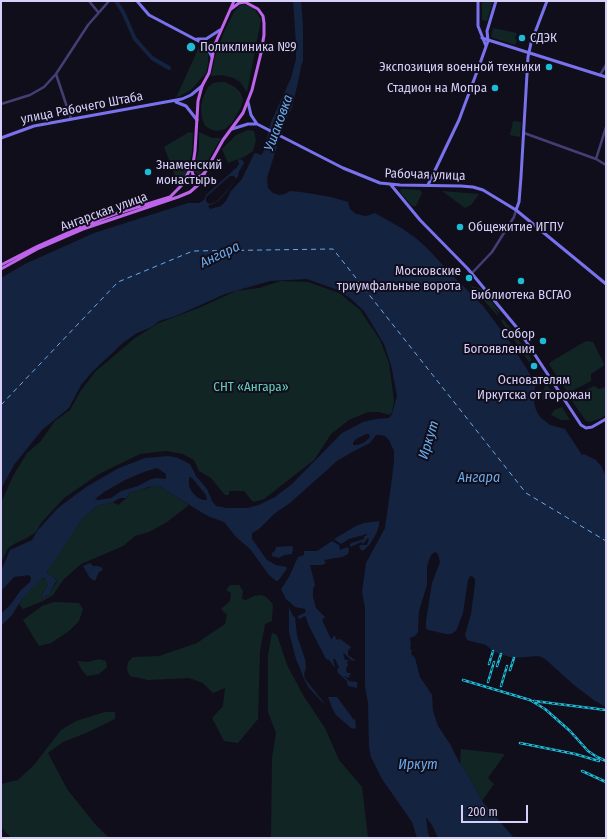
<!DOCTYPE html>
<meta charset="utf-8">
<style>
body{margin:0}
#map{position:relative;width:607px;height:839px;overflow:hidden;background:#110e1c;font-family:"Fira Sans Condensed",sans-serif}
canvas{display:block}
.frame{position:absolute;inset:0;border:2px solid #d5cff9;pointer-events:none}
.scale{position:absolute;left:461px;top:805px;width:67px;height:18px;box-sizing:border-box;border:2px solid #d5cff9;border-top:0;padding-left:5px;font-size:12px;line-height:14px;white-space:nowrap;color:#d5cff9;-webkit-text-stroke:3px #110e1c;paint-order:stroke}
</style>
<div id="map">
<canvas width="607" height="839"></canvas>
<div class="frame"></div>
<div class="scale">200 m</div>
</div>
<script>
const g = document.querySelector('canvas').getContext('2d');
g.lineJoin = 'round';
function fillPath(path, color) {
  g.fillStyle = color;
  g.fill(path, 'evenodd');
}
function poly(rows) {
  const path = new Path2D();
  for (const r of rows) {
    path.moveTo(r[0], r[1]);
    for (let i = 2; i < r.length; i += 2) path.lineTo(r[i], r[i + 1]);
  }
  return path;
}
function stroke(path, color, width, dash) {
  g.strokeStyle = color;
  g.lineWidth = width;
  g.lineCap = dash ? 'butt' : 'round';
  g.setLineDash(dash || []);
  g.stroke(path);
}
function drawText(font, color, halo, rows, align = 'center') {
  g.font = font + ' "Fira Sans Condensed",sans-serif';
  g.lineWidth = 4;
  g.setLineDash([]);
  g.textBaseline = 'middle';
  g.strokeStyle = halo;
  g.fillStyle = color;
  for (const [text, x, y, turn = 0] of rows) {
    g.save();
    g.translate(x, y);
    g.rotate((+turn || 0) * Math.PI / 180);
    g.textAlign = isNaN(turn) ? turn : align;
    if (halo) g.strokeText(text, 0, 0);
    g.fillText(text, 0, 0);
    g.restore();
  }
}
const green = poly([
 [482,1,493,1,487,21,482,20],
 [243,4,252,7,256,11,261,20,247,92,240,82,234,78,222,75,211,76,215,57,224,32,234,12,238,7],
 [493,28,517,33,515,39,517,40,515,45,491,37],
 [200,45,208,53,208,64,206,73,191,90,176,98],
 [219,82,225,82,235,87,240,92,243,99,241,107,232,123,225,129,217,131,210,129,205,126,202,118,201,106,203,98,208,87,213,83],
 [513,121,521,122,520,137,510,135],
 [248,130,254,131,256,141,253,151,244,157,228,163,222,149,236,135],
 [189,132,193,133,192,153,186,173,179,186,164,147],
 [199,132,212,138,221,138,200,174,198,174,195,173,194,170,199,149],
 [401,189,420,190,422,193,416,206,412,206,400,192],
 [442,191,479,194,471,205,465,208],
 [281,281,308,282,339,293,360,310,380,340,389,363,394,401,392,412,390,415,379,412,368,412,349,420,331,434,314,460,264,499,253,502,244,491,229,491,229,495,225,495,211,478,199,471,194,460,183,454,166,451,140,454,99,474,64,498,41,523,36,532,27,538,16,543,8,548,1,563,1,503,13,476,27,453,40,442,55,421,70,410,80,392,95,372,135,338,159,323,201,307,236,291,259,288],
 [471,286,481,289,500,312,499,313,491,305,498,314,497,315],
 [503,319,512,330,532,360,529,362,501,321],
 [586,341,593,342,604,364,603,366,591,374,591,381,568,393,549,364,552,361],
 [546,383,554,395,548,399,542,400,543,392],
 [594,386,599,389,606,387,606,415,599,419,590,422,586,421,570,398],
 [562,407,570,420,561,420,551,415,554,410],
 [154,486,159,486,189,505,167,522,149,532,135,536,123,546,81,564,63,580,53,595,43,601,23,609,19,604,22,599,37,581,43,578,48,583,48,584,41,595,42,597,43,598,47,596,57,582,56,578,53,578,46,571,82,519,97,506,112,502,118,505,128,497,129,493],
 [230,585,239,585,243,591,242,599,246,600,254,596,261,595,266,597,273,604,272,621,265,624,260,651,258,719,238,743,224,741,212,718,223,706,225,688,213,693,203,683,189,678,148,680,130,676,127,670,128,662,133,657,159,656,197,643,225,624,227,615,221,609,230,601,231,593,226,590],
 [54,602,79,603,83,609,79,621,69,631,51,643,39,646,23,620,42,606],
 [272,633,277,635,287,665,303,695,325,728,339,760,362,787,368,838,271,838,272,758,276,733,268,712,268,655],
 [99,659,106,661,107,667,99,674,87,676,82,670,77,661,88,662],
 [105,712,115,712,115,719,86,733,63,742,48,753,67,789,95,824,109,838,11,838,1,827,1,784,18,780,34,765,61,730,76,721],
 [461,749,505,754,488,778,494,784,482,801,466,771,460,764]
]);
const water = poly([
 [293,1,301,1,303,27,303,61,301,66,300,73,292,108,288,115,279,140,267,178,268,188,273,193,279,195,285,194,290,191,301,192,331,197,348,202,350,209,356,214,366,216,375,213,403,229,417,239,429,250,450,273,483,306,510,342,536,384,534,393,534,402,536,410,540,417,550,425,565,429,582,455,584,454,596,460,601,466,606,476,606,707,595,701,574,685,545,659,539,656,513,658,494,652,486,645,467,640,465,635,471,614,475,584,475,579,472,576,470,576,468,580,463,613,456,631,451,634,446,634,428,630,426,628,426,621,432,583,440,562,438,554,435,552,431,555,427,566,427,585,419,611,418,632,415,636,410,638,411,646,410,648,412,651,411,654,415,658,420,677,432,695,433,711,438,726,450,744,460,764,466,771,482,801,514,838,438,838,432,825,426,817,428,833,430,838,417,838,412,822,382,779,371,757,369,747,368,703,365,686,365,608,362,592,366,563,385,528,391,486,394,461,394,451,389,440,385,436,380,435,376,435,370,443,354,451,337,461,290,503,274,514,259,529,252,533,252,539,267,560,276,565,287,567,286,570,278,581,276,581,269,575,250,549,236,537,224,522,210,517,201,512,159,486,148,487,140,490,129,493,127,498,120,498,113,502,97,506,82,519,47,571,47,573,57,580,49,594,43,598,41,596,48,584,44,578,42,578,22,599,12,615,1,626,1,614,11,604,21,590,30,582,31,578,29,575,14,577,1,591,1,571,10,550,32,540,38,530,58,508,86,487,119,468,145,458,169,456,178,458,190,464,196,476,207,489,212,501,216,506,227,508,247,508,259,505,275,497,292,484,342,433,363,422,376,419,389,418,392,414,397,396,391,365,384,344,364,311,350,298,335,289,307,279,270,281,225,294,176,316,159,321,152,327,137,333,124,342,91,373,81,385,69,408,42,430,14,465,1,489,1,278,25,264,94,233,188,203,199,203,204,200,206,195,236,168,239,172,238,176,226,193,217,202,208,206,210,209,221,206,226,201,231,191,242,179,254,154,256,153,261,155,263,153,271,122,291,78,296,59,296,44],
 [366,434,369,434,370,437,365,442,358,445,353,445,353,442,356,439],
 [157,468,166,474,166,478,165,479,157,478,151,479,138,486,121,491,111,498,98,500,95,499,104,492,125,480,144,472],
 [189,477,192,478,206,495,207,500,203,500,198,498,192,492,189,486],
 [379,521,379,525,377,532,370,544,364,550,362,551,359,547,360,545,367,545,369,539,368,538,363,544,362,542,350,547,350,545,351,543,364,539,364,536,366,536,367,534,349,539,341,544,334,539,356,526,364,523],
 [332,541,339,545,340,550,348,547,349,551,348,554,342,557,324,560,326,563,322,565,310,565,315,585,313,589,313,597,316,608,325,617,322,620,331,639,332,639,334,635,337,640,340,639,351,647,348,651,348,655,355,660,354,661,351,660,345,654,343,653,345,660,349,660,347,662,348,665,346,669,347,673,350,673,351,674,349,676,349,678,344,676,349,681,357,682,357,688,348,686,347,681,338,673,337,670,339,667,335,659,333,659,335,668,329,660,326,659,308,624,306,617,305,616,299,619,298,617,298,616,306,612,305,609,295,607,286,599,281,589,289,577,298,557,304,555,304,551,317,551],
 [292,546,293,549,292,554,284,555,279,558,272,556,272,553,275,551,276,547],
 [90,563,93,566,97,566,101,567,103,570,99,572,95,581,90,578,83,566],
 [289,607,293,616,295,617,297,636,305,659,306,668,304,674,305,679,322,700,325,705,309,688,305,681,296,659,289,632],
 [328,697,337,697,354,720,355,718,356,728,354,729,351,728,336,715,332,708]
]);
const pier = poly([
 [230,176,234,176,236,179,225,193,216,202,209,204,206,201,206,197]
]);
const river = poly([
 [116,1,123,12,135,39,152,58,169,68],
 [235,174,242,163,240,161]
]);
const ferry = poly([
 [1,405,118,282,193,251,333,249,526,493,606,541]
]);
const tertiary = poly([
 [89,1,98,12],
 [56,74,71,119],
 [600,75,606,65],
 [1,104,30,95,44,87,56,74,88,25,109,1],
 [524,133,596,159,606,165],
 [596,159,606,127],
 [472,273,492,252,514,217,516,210]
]);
const secondary = poly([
 [137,1,149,15,206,45,212,57],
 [478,1,478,26,486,46],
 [482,38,606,77],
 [197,39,206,39,220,30],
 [176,102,186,106,197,120],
 [248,102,251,115,257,124],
 [232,129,248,124,257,124,343,168,380,183,400,185,461,186,473,187,483,190,516,210,606,284],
 [1,138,34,126,182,99,191,95,202,86],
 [391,185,420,220,468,269,518,329,581,425,586,428,592,427,606,419],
 [428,185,459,120,478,69,488,41,487,31,496,1],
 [516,210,519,202,521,177,528,57,531,43,547,1]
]);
const primary = poly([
 [231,9,239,3,245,2],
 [205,172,201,176,196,177,193,175,192,171,195,151,198,101,202,86,209,73,215,44,234,1],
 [1,265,38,246,81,227,115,214,170,197,181,186,192,166],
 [1,269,39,248,83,229,178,197,190,192,198,185,223,140,243,113,252,90,261,53,264,35,264,23,263,16,258,9,245,2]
]);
const rail = poly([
 [489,664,493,651],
 [497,666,501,654],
 [510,670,514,658],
 [463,680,530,700,545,709,570,731,588,751,597,757,606,761],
 [488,682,494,662],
 [501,686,507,666],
 [534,701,606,710],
 [520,743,575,754,599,761],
 [582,771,606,782]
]);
const markers = [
 [522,38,4,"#1cbcd7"],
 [191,47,5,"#1cbcd7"],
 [549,67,4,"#1cbcd7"],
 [495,88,4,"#1cbcd7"],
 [148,172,4,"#1cbcd7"],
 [460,227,4,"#1cbcd7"],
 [469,278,4,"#1cbcd7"],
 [521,281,4,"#1cbcd7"],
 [543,341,4,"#1cbcd7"],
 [534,366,4,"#1cbcd7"]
];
const poiNames = [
 ["СДЭК",530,38],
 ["Поликлиника №9",200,47],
 ["Экспозиция военной техники",541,67,"right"],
 ["Стадион на Мопра",487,88,"right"],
 ["Знаменский",156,165],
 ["монастырь",156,180],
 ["Общежитие ИГПУ",468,227],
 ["Московские",461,271,"right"],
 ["триумфальные ворота",461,286,"right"],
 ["Библиотека ВСГАО",521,295,"center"],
 ["Собор",535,334,"right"],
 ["Богоявления",535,349,"right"],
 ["Основателям",534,380,"center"],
 ["Иркутска от горожан",534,395,"center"]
];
const streetNames = [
 ["улица Рабочего Штаба",82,108,-11],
 ["Рабочая улица",425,175,2],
 ["Ангарская улица",104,212,-20]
];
const parkNames = [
 ["СНТ «Ангара»",251,387]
];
const waterNames = [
 ["Ушаковка",279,123,-70],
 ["Ангара",220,255,-26],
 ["Иркут",429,440,-73],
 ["Ангара",479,478],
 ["Иркут",418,765]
];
fillPath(green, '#122525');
fillPath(water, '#14233f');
fillPath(pier, '#110e1c');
stroke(river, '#14233f', 4);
stroke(ferry, '#6aaaeb', 1, [5, 4]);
stroke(tertiary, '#433f75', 2.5);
stroke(secondary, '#7a72ed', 3);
stroke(primary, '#be64eb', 3);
stroke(rail, '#1cbcd7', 2.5);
stroke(rail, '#110e1c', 1, [3]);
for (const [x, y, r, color] of markers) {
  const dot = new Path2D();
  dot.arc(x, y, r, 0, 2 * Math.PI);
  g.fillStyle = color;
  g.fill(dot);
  stroke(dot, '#110e1c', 1.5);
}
drawText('13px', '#d5cff9', '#110e1c', poiNames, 'left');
drawText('13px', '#d5cff9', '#110e1c', streetNames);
drawText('13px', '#65ceb9', '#110e1c', parkNames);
drawText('italic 14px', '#6aaaeb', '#110e1c', waterNames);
</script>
